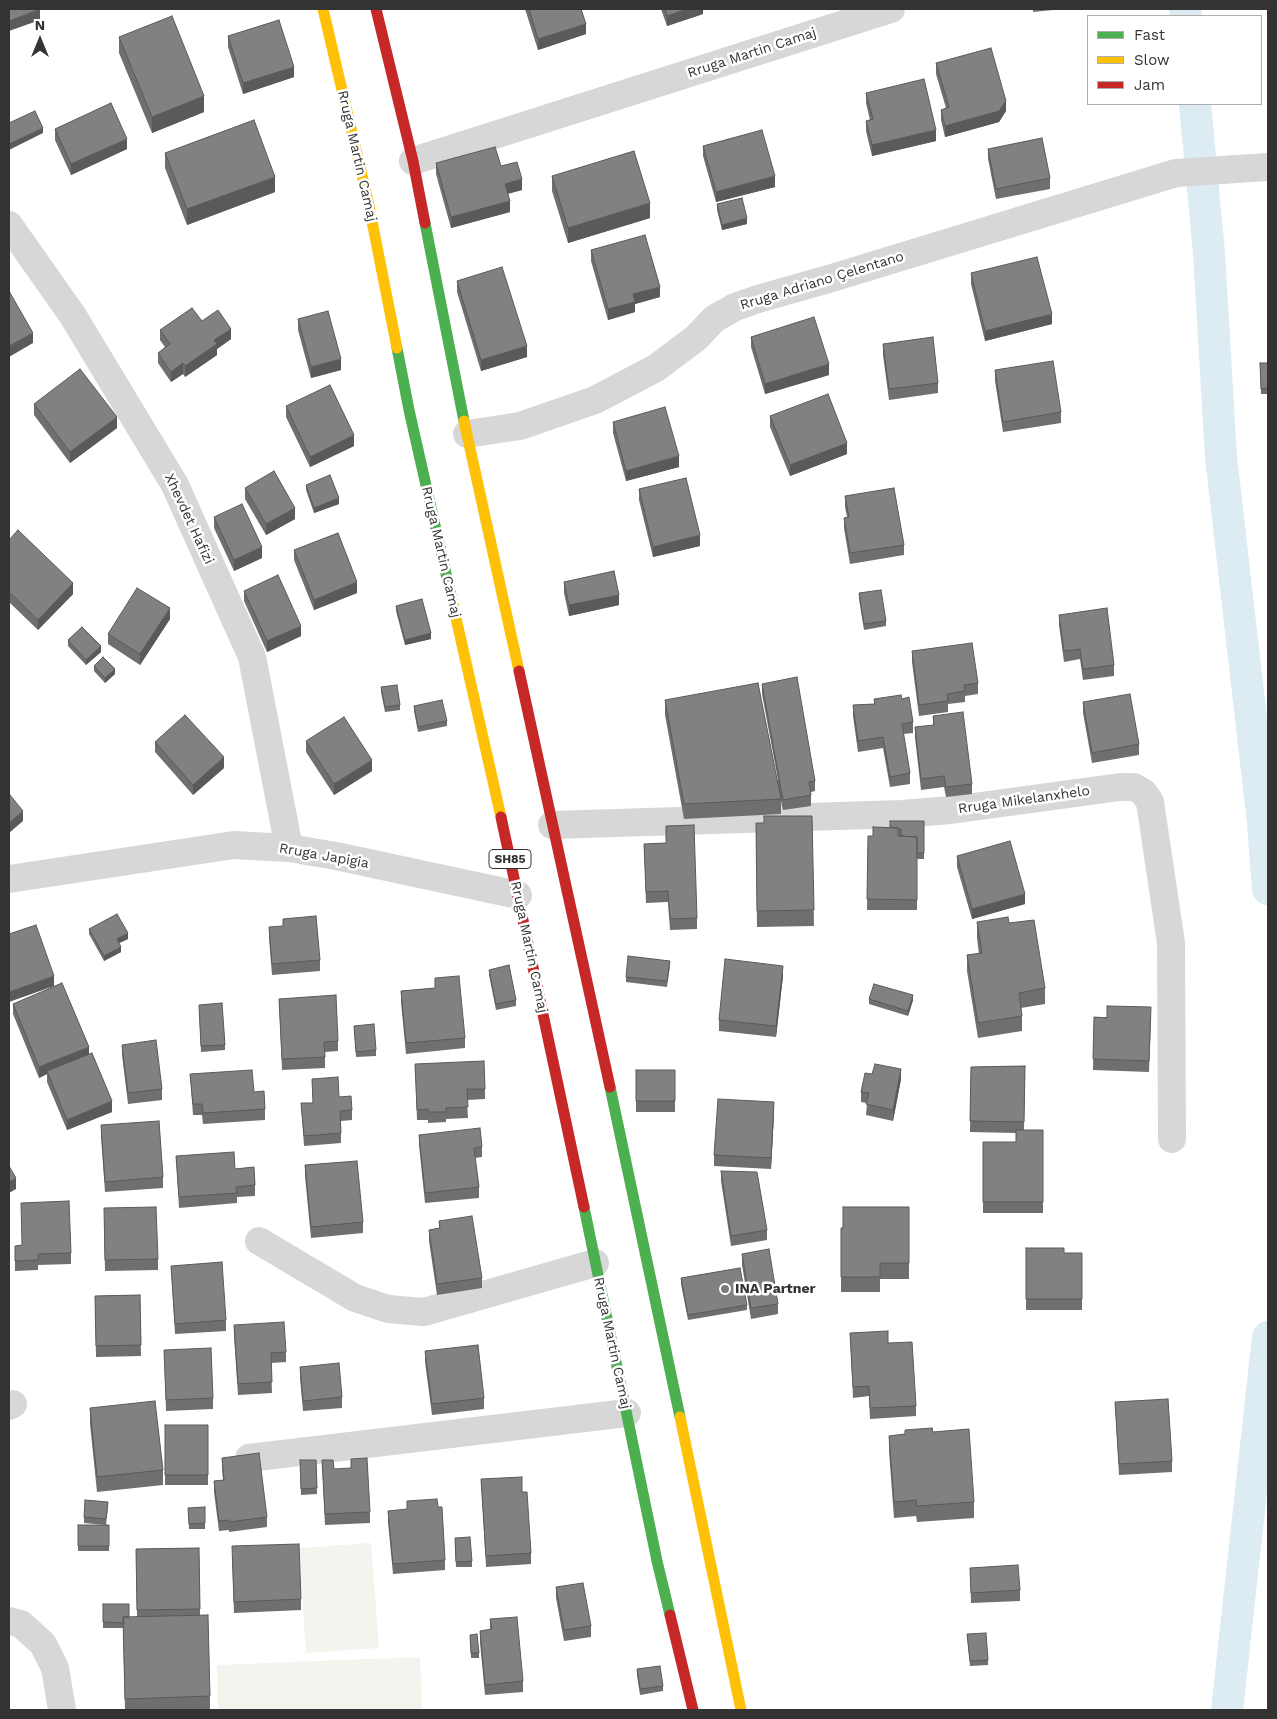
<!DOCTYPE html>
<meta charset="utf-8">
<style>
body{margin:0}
#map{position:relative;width:1277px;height:1719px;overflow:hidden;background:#fff;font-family:"Work Sans",sans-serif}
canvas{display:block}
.frame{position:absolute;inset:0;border:10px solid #333;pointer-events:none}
.legend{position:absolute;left:1087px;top:15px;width:175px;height:90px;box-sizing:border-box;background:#fff;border:1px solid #adadad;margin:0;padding:6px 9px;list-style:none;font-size:15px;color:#333}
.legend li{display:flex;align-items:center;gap:10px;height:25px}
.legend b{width:25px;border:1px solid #adadad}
.north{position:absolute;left:15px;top:15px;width:50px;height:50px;-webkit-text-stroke:4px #fff;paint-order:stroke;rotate:0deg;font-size:14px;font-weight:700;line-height:20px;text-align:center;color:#333}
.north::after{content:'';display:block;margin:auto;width:18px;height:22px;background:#333;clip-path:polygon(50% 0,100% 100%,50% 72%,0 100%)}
</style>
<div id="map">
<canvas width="1277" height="1719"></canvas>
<div class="frame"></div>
<ul class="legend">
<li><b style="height:6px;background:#4caf50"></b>Fast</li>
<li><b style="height:6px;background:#ffc107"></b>Slow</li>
<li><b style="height:6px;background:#c62828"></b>Jam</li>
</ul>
<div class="north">N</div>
</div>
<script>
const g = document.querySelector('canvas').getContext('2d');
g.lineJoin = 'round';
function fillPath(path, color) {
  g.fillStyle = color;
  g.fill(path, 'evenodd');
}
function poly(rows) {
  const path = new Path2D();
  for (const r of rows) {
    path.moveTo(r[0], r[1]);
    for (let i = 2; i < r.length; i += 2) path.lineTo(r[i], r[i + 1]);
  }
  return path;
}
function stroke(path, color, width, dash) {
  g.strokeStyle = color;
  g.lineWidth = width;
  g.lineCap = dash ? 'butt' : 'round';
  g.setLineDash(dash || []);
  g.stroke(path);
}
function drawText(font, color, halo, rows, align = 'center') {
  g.font = font + ' "Work Sans",sans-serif';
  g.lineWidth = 5;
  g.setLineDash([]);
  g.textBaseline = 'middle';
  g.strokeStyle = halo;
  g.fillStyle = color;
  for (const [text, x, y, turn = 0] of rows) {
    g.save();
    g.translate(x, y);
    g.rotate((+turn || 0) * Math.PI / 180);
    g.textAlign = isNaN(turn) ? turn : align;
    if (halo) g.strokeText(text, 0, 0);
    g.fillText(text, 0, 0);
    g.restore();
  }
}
const green = poly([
 [371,1543,379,1648,306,1653,299,1548],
 [420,1657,422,1710,218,1710,217,1665]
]);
const canal = poly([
 [1185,9,1186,16],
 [1195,104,1209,253,1221,457,1263,823,1268,889],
 [1227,1710,1268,1337]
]);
const street = poly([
 [413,161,891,9],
 [9,225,73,316,175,485,252,657,289,848],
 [467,434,520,426,595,400,656,368,696,338,714,319,735,307,758,299,832,278,1176,173,1268,167],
 [552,825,902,814,951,810,1120,787,1134,787,1144,793,1150,802,1171,943,1172,1139],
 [9,879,234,845,289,848,336,856,518,895],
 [259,1241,355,1298,388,1309,424,1312,595,1263],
 [9,1406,13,1404],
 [249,1458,627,1413],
 [9,1621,21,1624,43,1644,55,1668,62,1710]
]);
const fast = poly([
 [425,223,464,421],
 [397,348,409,410,453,605],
 [610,1087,680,1417],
 [584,1207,657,1561,670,1615]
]);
const slow = poly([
 [323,9,368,201,397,348],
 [464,421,519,671],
 [453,605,501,817],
 [680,1417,741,1710]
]);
const jam = poly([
 [376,9,413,161,425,223],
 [519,671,610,1087],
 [501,817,584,1207],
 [670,1615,693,1710]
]);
const wall = poly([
 [525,9,581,9,586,34,538,50],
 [661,9,703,9,703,14,667,26],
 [1033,9,1063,9,1033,12],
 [228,36,294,77,243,94,228,47],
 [119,37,204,112,152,133,119,53],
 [936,63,1006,111,999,122,945,137,941,120,941,110,946,108,936,74],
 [866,93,936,141,872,156,866,131,866,121,870,120,866,103],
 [55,129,127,149,71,175,55,140],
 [703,146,775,187,716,202,703,156],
 [988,149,1050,178,1050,189,996,199,988,159],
 [165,153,275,192,187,225,165,168],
 [436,163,501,166,522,190,508,194,510,212,451,228,436,174],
 [552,176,650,218,568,243,552,191],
 [717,204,747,224,722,230,717,210],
 [591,250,660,297,635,304,635,312,608,320,591,261],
 [971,273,1052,324,985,341,971,284],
 [457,281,527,357,481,371,457,292],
 [298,319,341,370,311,378,298,330],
 [202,321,231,339,217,349,217,355,185,377,183,374,171,382,158,363,158,353,165,347,160,340,160,330],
 [751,337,829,375,765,394,751,347],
 [883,344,938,383,938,393,889,400,883,355],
 [1260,363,1268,363,1268,394,1261,394],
 [995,370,1061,412,1061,423,1003,432,995,381],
 [34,404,117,428,70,463,34,415],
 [286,406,354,446,310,467,286,417],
 [770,416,847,454,790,476,770,427],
 [613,422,679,467,626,481,613,433],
 [306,485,339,504,314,513,306,490],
 [245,488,295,519,266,535,245,499],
 [639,489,700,546,653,557,639,500],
 [845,496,904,545,904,555,850,564,844,528,844,518,847,517,845,507],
 [214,517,262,558,234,571,214,528],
 [9,540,73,594,38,630,9,602],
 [294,550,357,593,314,610,294,560],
 [564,582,619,605,569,616,564,593],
 [244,591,301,636,267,652,244,601],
 [859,593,886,621,886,626,864,630,859,599],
 [396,606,431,639,405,645,396,611],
 [1059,615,1114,665,1114,676,1083,680,1080,659,1064,662,1059,625],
 [170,619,140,665,108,644,108,634],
 [68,640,101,652,86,665,68,646],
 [912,651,978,683,978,694,965,696,965,702,948,704,948,712,919,716,912,662],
 [94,666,115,674,105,683,94,671],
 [762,684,815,781,815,791,811,792,811,806,783,810,781,801,781,814,684,819,665,715,665,700,778,780,762,694],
 [381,687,400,705,400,710,385,712,381,692],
 [874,699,902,699,913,722,913,733,903,734,910,773,910,784,890,787,883,748,858,752,853,716,853,705,874,704],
 [1083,702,1139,744,1139,755,1092,763,1083,713],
 [414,706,447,721,447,726,418,732,414,711],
 [933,716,972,784,972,794,946,797,944,787,921,790,915,738,915,727,933,725],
 [306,741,372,771,334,795,306,752],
 [155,742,224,768,193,795,155,752],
 [812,816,814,926,757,927,756,823,764,823],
 [924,821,924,859,917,859,917,847,917,910,867,910,868,836,873,836,890,827],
 [666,843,697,918,697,929,670,930,668,902,646,903,644,844],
 [957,856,1025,904,972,919,957,867],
 [977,922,1009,923,1045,988,1045,1004,1021,1008,1022,1016,1022,1031,978,1038,967,971,967,955,979,954,977,938],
 [269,927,320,960,320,971,272,975,269,938],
 [89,929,128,939,119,943,121,952,104,961,89,934],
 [670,966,667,987,626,982,626,977],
 [489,970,516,1000,516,1006,496,1010,489,975],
 [783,976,776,1037,719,1031,719,1020],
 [435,978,465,1038,465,1048,406,1054,401,1002,401,991,435,988],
 [279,999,338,1041,338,1051,325,1052,325,1068,282,1070],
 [869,999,913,1000,908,1016,869,1004],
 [13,1004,89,1054,112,1112,67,1130,47,1082,47,1074,39,1078,13,1014],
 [199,1010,225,1045,225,1050,201,1052],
 [1094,1017,1151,1018,1149,1072,1093,1070],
 [354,1026,376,1050,376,1056,356,1057],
 [122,1045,162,1089,162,1100,128,1104,122,1055],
 [415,1064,485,1089,485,1099,467,1100,468,1118,446,1119,446,1122,428,1123,428,1120,417,1120],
 [1025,1066,1024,1130,1043,1130,1043,1213,983,1213,983,1142,1016,1142,1016,1133,970,1132,971,1067],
 [636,1070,675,1070,675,1112,636,1112],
 [190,1074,254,1092,265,1109,265,1120,203,1124,202,1115,193,1115],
 [872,1074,901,1079,893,1121,866,1115,867,1103,861,1102,861,1092],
 [312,1079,339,1097,352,1110,352,1120,341,1121,341,1143,304,1146,301,1103,313,1103],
 [774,1113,771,1169,714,1166,714,1155],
 [101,1125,163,1177,163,1188,105,1192,101,1136],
 [419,1135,482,1147,482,1157,475,1158,479,1187,479,1198,425,1203,419,1145],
 [176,1156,235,1169,255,1185,255,1196,237,1197,237,1203,179,1208],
 [305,1165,363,1222,363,1233,311,1238,305,1176],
 [721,1171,767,1230,767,1240,731,1246,721,1181],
 [909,1207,909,1279,880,1279,880,1292,841,1292,841,1228],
 [104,1219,158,1259,158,1270,105,1271],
 [439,1221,482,1278,482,1288,437,1295,429,1241,429,1230,439,1228],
 [15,1246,71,1253,71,1264,38,1265,38,1270,15,1271],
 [1026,1248,1064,1253,1082,1253,1082,1310,1026,1310],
 [742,1254,778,1304,778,1314,751,1319,742,1265],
 [171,1266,226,1320,226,1331,175,1334],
 [681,1278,747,1305,747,1310,688,1320,681,1284],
 [140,1295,141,1356,96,1357,95,1296],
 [234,1325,286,1352,286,1362,271,1363,272,1393,238,1395,234,1336],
 [850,1333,888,1343,916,1406,916,1416,870,1419,869,1396,853,1398],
 [164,1350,213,1398,213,1409,166,1411],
 [425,1351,484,1398,484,1409,432,1415,425,1362],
 [300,1367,342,1397,342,1408,303,1411,300,1378],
 [1115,1402,1172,1461,1172,1472,1119,1475],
 [90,1408,163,1470,163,1485,97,1492,90,1424],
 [165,1425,208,1425,208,1485,165,1485],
 [933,1432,974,1502,974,1518,917,1522,916,1516,894,1518,889,1451,889,1436],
 [222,1458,267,1517,267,1527,229,1532,229,1530,219,1531,214,1492,214,1481,223,1480,222,1469],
 [300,1460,316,1460,317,1494,301,1495],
 [322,1460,334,1469,370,1512,370,1523,325,1525],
 [481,1479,522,1492,531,1553,531,1564,486,1567],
 [108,1507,106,1525,84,1523,84,1517],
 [205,1507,205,1529,189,1529,188,1508],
 [388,1511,445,1560,445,1570,393,1574,388,1522],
 [78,1525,109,1525,109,1551,78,1551],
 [455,1544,472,1561,472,1567,456,1567],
 [199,1548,200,1615,210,1696,210,1710,125,1710,123,1628,103,1628,103,1604,129,1617,137,1617,136,1549],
 [232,1556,301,1599,301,1610,234,1613],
 [970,1568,1020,1590,1020,1601,971,1603],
 [556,1587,591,1626,591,1637,564,1641,556,1598],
 [490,1619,523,1681,523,1692,485,1695,480,1642,480,1631,490,1630],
 [967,1634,988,1660,988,1665,970,1666],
 [470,1635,479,1653,479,1658,471,1658],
 [637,1669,663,1686,663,1691,640,1695,637,1675]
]);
const shadedWall = poly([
 [40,9,40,20,9,31,9,21],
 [687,9,703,9,703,14,667,26,667,16],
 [586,24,586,34,538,50,538,39],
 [294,67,294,77,243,94,243,83],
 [204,96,204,112,152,133,152,117],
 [1006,101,1006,111,999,122,945,137,945,126],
 [43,128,43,133,9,150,9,144],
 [936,130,936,141,872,156,872,145],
 [127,139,127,149,71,175,71,164],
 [775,176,775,187,716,202,716,192],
 [275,177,275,192,187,225,187,209],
 [522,179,522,190,505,194,505,184],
 [510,201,510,212,451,228,451,217],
 [650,203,650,218,568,243,568,228],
 [747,218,747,224,722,230,722,225],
 [660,287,660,297,635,304,635,312,608,320,608,309,633,294],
 [1052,314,1052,324,985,341,985,331],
 [231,329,231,339,217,349,217,355,185,377,185,366,214,340],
 [33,333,33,343,9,357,9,346],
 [527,346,527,357,481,371,481,360],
 [341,359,341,370,311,378,311,367],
 [183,363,183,374,171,382,171,372],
 [829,364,829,375,765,394,765,384],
 [117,417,117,428,70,463,70,452],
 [354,435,354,446,310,467,310,457],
 [847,443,847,454,790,476,790,465],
 [679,456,679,467,626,481,626,471],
 [339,498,339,504,314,513,314,508],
 [295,508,295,519,266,535,266,524],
 [700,535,700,546,653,557,653,547],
 [262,547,262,558,234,571,234,560],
 [357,582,357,593,314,610,314,600],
 [73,583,73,594,38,630,38,620],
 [619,595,619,605,569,616,569,605],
 [170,608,170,619,140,665,140,654],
 [301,626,301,636,267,652,267,641],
 [431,633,431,639,405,645,405,640],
 [101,646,101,652,86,665,86,660],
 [115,669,115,674,105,683,105,678],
 [224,757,224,768,193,795,193,785],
 [372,760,372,771,334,795,334,784],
 [23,811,23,821,9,833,9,823],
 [1025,894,1025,904,972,919,972,909],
 [128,933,128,939,117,944,117,939],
 [121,947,121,952,104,961,104,956],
 [783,966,783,976,776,1037,776,1026],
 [54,976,54,986,9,1002,9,992],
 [913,995,913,1000,908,1016,908,1011],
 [89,1047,89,1057,47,1071,47,1074,39,1078,39,1067],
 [901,1069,901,1079,893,1121,893,1110],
 [112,1101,112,1112,67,1130,67,1120],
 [774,1102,774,1113,771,1169,771,1158],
 [16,1178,16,1189,9,1193,9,1182]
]);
const building = poly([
 [9,9,40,9,9,21,9,9],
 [529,9,581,9,586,24,538,39,529,9],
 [665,9,687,9,667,16,665,9],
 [172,16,204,96,152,117,119,37,172,16],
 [279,20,294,67,243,83,228,36,279,20],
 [991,48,1006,101,999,111,945,126,941,110,949,107,936,63,991,48],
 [924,79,936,130,872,145,866,121,873,119,866,93,924,79],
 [111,103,127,139,71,164,55,129,111,103],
 [35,111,43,128,9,144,9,123,35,111],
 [254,120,275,177,187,209,165,153,254,120],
 [762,130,775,176,716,192,703,146,762,130],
 [1042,138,1050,178,996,189,988,149,1042,138],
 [495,147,501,166,517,162,522,179,505,184,510,201,451,217,436,163,495,147],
 [634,151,650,203,568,228,552,176,634,151],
 [742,198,747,218,722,225,717,204,742,198],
 [645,235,660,287,633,294,635,302,608,309,591,250,645,235],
 [1037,257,1052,314,985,331,971,273,1037,257],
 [502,267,527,346,481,360,457,281,502,267],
 [9,291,33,333,9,346,9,291],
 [192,308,202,321,218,310,231,329,214,340,217,344,185,366,183,363,171,372,158,353,170,344,160,330,192,308],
 [328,311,341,359,311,367,298,319,328,311],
 [814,317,829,364,765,384,751,337,814,317],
 [933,337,938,383,889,389,883,344,933,337],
 [1053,361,1061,412,1003,422,995,370,1053,361],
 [1260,363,1268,363,1268,388,1261,389,1260,363],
 [80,369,117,417,70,452,34,404,80,369],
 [330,385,354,435,310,457,286,406,330,385],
 [828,394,847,443,790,465,770,416,828,394],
 [665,407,679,456,626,471,613,422,665,407],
 [274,471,295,508,266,524,245,488,274,471],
 [330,475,339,498,314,508,306,485,330,475],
 [686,478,700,535,653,547,639,489,686,478],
 [894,488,904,545,850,553,844,518,849,517,845,496,894,488],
 [242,504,262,547,234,560,214,517,242,504],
 [18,530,73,583,38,620,9,592,9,540,18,530],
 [338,533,357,582,314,600,294,550,338,533],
 [614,571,619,595,569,605,564,582,614,571],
 [278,575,301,626,267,641,244,591,278,575],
 [137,588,170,608,140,654,108,634,137,588],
 [881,590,886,621,864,624,859,593,881,590],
 [422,599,431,633,405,640,396,606,422,599],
 [1107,608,1114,665,1083,669,1080,649,1064,651,1059,615,1107,608],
 [82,627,101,646,86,660,68,640,82,627],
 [972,643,978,683,964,685,965,691,947,694,948,701,919,705,912,651,972,643],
 [103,657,115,669,105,678,94,666,103,657],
 [797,677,815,781,809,782,811,795,783,800,762,684,797,677],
 [758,683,781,799,684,804,665,700,758,683],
 [397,685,400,705,385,707,381,687,397,685],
 [1130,694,1139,744,1092,753,1083,702,1130,694],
 [901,695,902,699,909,697,913,722,902,724,910,773,890,777,883,737,858,741,853,705,875,704,874,699,901,695],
 [442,700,447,721,418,727,414,706,442,700],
 [963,712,972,784,946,787,944,776,921,779,915,727,934,725,933,716,963,712],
 [185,715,224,757,193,785,155,742,185,715],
 [344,717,372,760,334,784,306,741,344,717],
 [10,795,23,811,9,823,9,796,10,795],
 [764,816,812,816,814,910,757,911,756,823,764,823,764,816],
 [890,821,924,821,924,853,917,853,917,837,901,836,901,829,898,829,898,828,890,827,890,821],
 [694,825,697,918,670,919,668,891,646,892,644,844,666,843,666,826,694,825],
 [873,827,898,828,898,836,917,837,917,900,867,899,868,836,873,836,873,827],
 [1010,841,1025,894,972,909,957,856,1010,841],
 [117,914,128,933,117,939,121,947,104,956,89,929,117,914],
 [316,916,320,960,272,964,269,927,283,926,283,919,316,916],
 [1008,917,1009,923,1034,920,1045,988,1019,993,1022,1016,978,1023,967,955,982,953,977,922,1008,917],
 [36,925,54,976,9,992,9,934,36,925],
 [628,956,670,961,667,981,626,977,628,956],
 [725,959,783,966,776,1026,719,1020,725,959],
 [509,965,516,1000,496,1004,489,970,509,965],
 [459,976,465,1038,406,1043,401,991,435,988,435,978,459,976],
 [62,983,89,1047,39,1067,13,1004,62,983],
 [874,984,913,995,908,1011,869,999,874,984],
 [336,995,338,1041,324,1042,325,1057,282,1059,279,999,336,995],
 [222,1003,225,1045,201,1046,199,1005,222,1003],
 [1107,1006,1151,1007,1149,1061,1093,1059,1094,1017,1107,1018,1107,1006],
 [374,1024,376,1050,356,1052,354,1026,374,1024],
 [156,1040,162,1089,128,1093,122,1045,156,1040],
 [92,1053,112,1101,67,1120,47,1071,92,1053],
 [484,1061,485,1089,467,1089,468,1107,446,1108,446,1112,428,1112,428,1109,417,1110,415,1064,484,1061],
 [875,1064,901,1069,893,1110,866,1104,869,1093,861,1092,865,1073,872,1074,875,1064],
 [1025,1066,1024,1122,970,1121,971,1067,1025,1066],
 [252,1070,254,1092,264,1091,265,1109,203,1113,202,1104,193,1104,190,1074,252,1070],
 [636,1070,675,1070,675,1101,636,1101,636,1070],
 [338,1077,339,1097,351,1096,352,1110,340,1111,341,1133,304,1136,301,1103,313,1103,312,1079,338,1077],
 [718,1099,774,1102,771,1158,714,1155,718,1099],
 [159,1121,163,1177,105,1182,101,1125,159,1121],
 [480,1128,482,1147,474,1148,479,1187,425,1193,419,1135,480,1128],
 [1016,1130,1043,1130,1043,1202,983,1202,983,1142,1016,1142,1016,1130],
 [234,1152,235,1169,254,1167,255,1185,236,1187,237,1193,179,1197,176,1156,234,1152],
 [357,1161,363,1222,311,1227,305,1165,357,1161],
 [9,1166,16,1178,9,1182,9,1166],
 [721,1171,757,1172,767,1230,731,1236,721,1171],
 [69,1201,71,1253,38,1254,38,1260,15,1261,15,1246,22,1245,21,1203,69,1201],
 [156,1207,158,1259,105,1260,104,1208,156,1207],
 [843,1207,909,1207,909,1263,880,1263,880,1277,841,1277,841,1228,843,1228,843,1207],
 [472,1216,482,1278,437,1284,429,1230,440,1228,439,1221,472,1216],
 [1026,1248,1064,1248,1064,1253,1082,1253,1082,1299,1026,1299,1026,1248],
 [769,1249,778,1304,751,1308,742,1254,769,1249],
 [222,1262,226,1320,175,1324,171,1266,222,1262],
 [740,1268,747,1305,688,1315,681,1278,740,1268],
 [140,1295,141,1345,96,1346,95,1296,140,1295],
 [284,1322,286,1352,271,1353,272,1382,238,1384,234,1325,284,1322],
 [888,1331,888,1343,912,1342,916,1406,870,1408,869,1386,853,1387,850,1333,888,1331],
 [478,1345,484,1398,432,1404,425,1351,478,1345],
 [211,1348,213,1398,166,1400,164,1350,211,1348],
 [339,1363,342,1397,303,1401,300,1367,339,1363],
 [1168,1399,1172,1461,1119,1464,1115,1402,1168,1399],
 [155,1401,163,1470,97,1477,90,1408,155,1401],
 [165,1425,208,1425,208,1475,165,1475,165,1425],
 [932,1428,933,1432,969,1429,974,1502,917,1506,916,1500,894,1502,889,1436,905,1434,905,1430,932,1428],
 [259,1453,267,1517,229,1522,229,1520,219,1521,214,1481,224,1480,222,1458,259,1453],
 [367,1458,370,1512,325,1514,322,1460,333,1460,334,1469,351,1468,351,1459,367,1458],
 [300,1460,316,1460,317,1488,301,1489,300,1460],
 [522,1477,522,1492,527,1492,531,1553,486,1556,481,1479,522,1477],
 [437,1499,438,1507,442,1507,445,1560,393,1564,388,1511,407,1509,407,1501,437,1499],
 [85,1500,108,1502,106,1519,84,1517,85,1500],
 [205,1507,205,1523,189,1524,188,1508,205,1507],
 [78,1525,109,1525,109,1546,78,1546,78,1525],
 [470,1537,472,1561,456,1562,455,1538,470,1537],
 [299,1544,301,1599,234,1602,232,1546,299,1544],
 [199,1548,200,1609,137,1610,136,1549,199,1548],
 [1018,1565,1020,1590,971,1593,970,1568,1018,1565],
 [583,1583,591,1626,564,1630,556,1587,583,1583],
 [103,1604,129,1604,129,1617,123,1617,124,1623,103,1622,103,1604],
 [208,1615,210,1696,125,1699,123,1617,208,1615],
 [517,1617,523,1681,485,1685,480,1631,492,1629,490,1619,517,1617],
 [986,1633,988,1660,970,1661,967,1634,986,1633],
 [477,1634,479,1653,471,1653,470,1635,477,1634],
 [660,1666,663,1686,640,1689,637,1669,660,1666]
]);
const markers = [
 [725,1289,5,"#7a7a7a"]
];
const shields = [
 [510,859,42]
];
const shieldNames = [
 ["SH85",510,859]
];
const streetNames = [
 ["Rruga Martin Camaj",752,53,-18],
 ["Rruga Martin Camaj",357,156,77],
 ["Rruga Adriano Çelentano",822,281,-17],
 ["Xhevdet Hafizi",189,519,65],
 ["Rruga Martin Camaj",441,552,77],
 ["Rruga Mikelanxhelo",1024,800,-8],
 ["Rruga Japigia",324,856,10],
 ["Rruga Martin Camaj",529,947,78],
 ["Rruga Martin Camaj",612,1343,78]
];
const poiNames = [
 ["INA Partner",735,1289]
];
fillPath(green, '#f1f5ed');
stroke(canal, '#ddebf3', 32);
stroke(street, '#d7d7d7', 28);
stroke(fast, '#4caf50', 11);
stroke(slow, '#ffc107', 11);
stroke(jam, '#c62828', 11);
fillPath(wall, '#6f6f6f');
fillPath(shadedWall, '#5a5a5a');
fillPath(building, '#818181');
stroke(building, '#5a5a5a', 1);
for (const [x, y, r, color] of markers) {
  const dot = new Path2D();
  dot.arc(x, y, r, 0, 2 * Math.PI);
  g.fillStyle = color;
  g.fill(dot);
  stroke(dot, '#fff', 2);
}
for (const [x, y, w] of shields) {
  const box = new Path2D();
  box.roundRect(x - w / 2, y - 9.5, w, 19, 4);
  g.fillStyle = '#fff';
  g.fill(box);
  stroke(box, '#333', 1);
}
drawText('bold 12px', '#333', null, shieldNames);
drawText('14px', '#333', '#fff', streetNames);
drawText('bold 14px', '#333', '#fff', poiNames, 'left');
</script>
